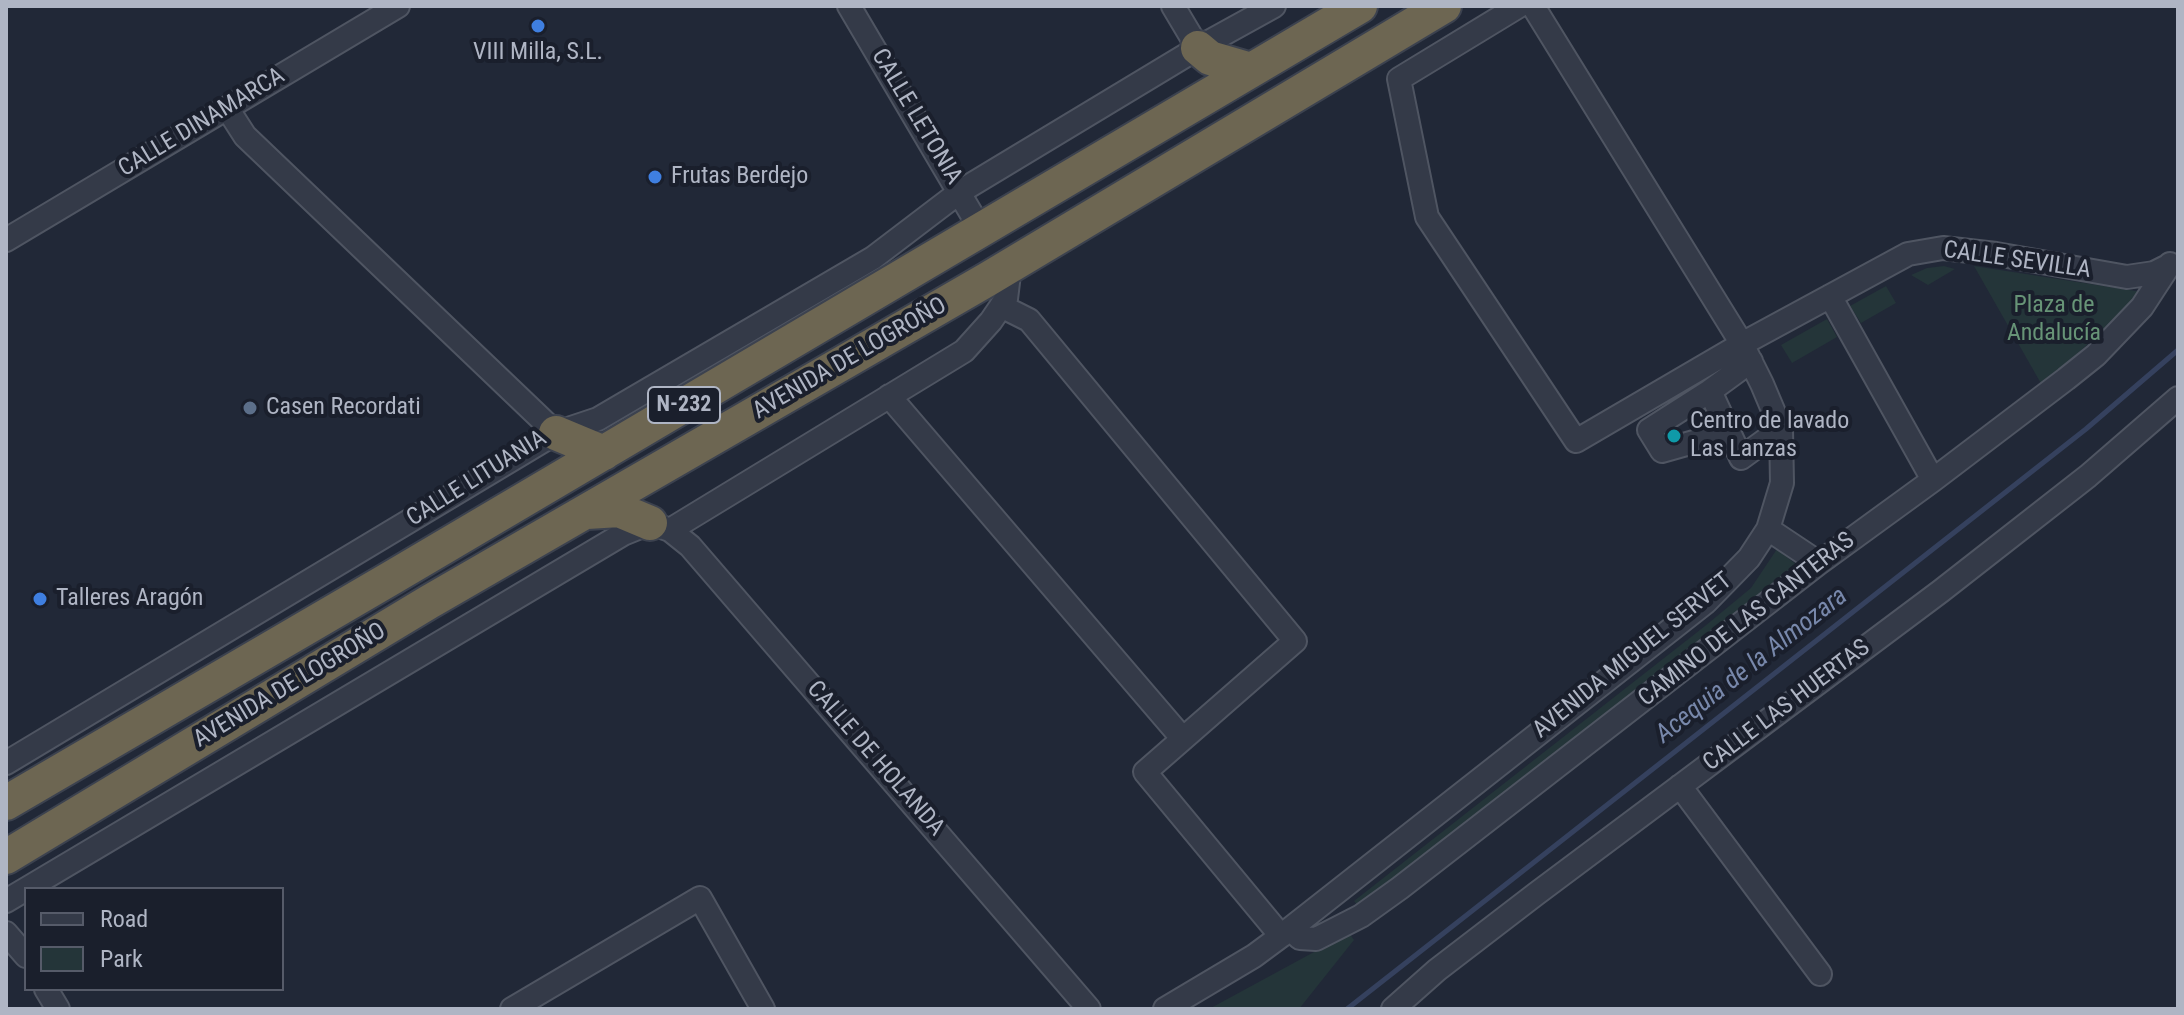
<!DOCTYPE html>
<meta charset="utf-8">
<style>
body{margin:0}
#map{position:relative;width:2184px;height:1015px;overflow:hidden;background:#212837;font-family:"Roboto Condensed",sans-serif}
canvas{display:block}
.frame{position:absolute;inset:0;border:8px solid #afb5c4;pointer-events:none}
.legend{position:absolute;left:24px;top:887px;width:260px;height:104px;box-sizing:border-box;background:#1a1f2c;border:2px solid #565b69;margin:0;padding:10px 14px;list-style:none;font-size:24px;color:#afb5c4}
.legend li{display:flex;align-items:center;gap:16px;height:40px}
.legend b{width:40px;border:2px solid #565b69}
</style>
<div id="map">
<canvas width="2184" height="1015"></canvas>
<div class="frame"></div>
<ul class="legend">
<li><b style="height:10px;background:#343a48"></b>Road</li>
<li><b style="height:22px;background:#243539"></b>Park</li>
</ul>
</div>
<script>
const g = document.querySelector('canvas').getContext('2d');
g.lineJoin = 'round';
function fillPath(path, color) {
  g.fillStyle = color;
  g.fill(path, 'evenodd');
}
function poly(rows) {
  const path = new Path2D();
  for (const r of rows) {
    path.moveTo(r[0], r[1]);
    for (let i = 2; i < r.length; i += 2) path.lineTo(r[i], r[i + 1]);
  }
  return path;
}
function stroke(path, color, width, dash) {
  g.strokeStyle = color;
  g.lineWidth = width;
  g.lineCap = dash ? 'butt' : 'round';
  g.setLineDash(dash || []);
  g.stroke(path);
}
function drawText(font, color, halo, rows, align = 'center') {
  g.font = font + ' "Roboto Condensed",sans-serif';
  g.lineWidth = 8;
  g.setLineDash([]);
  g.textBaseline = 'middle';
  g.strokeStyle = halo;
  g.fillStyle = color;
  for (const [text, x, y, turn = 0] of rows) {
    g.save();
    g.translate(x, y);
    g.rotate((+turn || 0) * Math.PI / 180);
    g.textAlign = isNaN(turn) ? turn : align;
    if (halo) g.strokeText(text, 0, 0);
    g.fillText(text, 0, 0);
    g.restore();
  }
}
const green = poly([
 [1944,266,1955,269,1928,285,1911,275,1927,268],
 [1974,266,2142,292,2043,387],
 [1886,286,1896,303,1861,323,1850,306],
 [1827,319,1837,337,1792,363,1781,345],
 [1777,549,1803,570,1363,912,1354,901,1705,626,1751,588],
 [1349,933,1354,940,1299,1009,1209,1009]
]);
const stream = poly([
 [1347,1009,2086,429,2178,350]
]);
const minor = poly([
 [849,6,981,230],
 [1173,6,1198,48],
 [1519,6,1399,79,1427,217,1576,441,1742,344,1908,254,1943,248,1996,254,2127,277,2154,273,2168,266],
 [227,108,245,136,556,433],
 [6,240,398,6],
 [1830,296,1933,480],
 [1001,306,1029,320,1295,641,1145,772,1281,936],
 [1751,361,1710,391,1741,458,1781,429],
 [1710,391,1649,430,1662,451,1729,432],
 [889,396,1183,739],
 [1768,529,1819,563],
 [670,530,964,351,991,321,1006,299,1010,266],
 [6,763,556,433,598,419,873,258,961,191,1198,48,1274,6],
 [1680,786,1820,974],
 [6,901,623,534,650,523,670,530,690,546,1089,1009],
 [1290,929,1300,938,1316,939,1361,916,1400,888,1819,563,1933,480,2066,379,2096,355,2142,307,2170,264],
 [6,933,26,956],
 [46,989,58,1009],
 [512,1009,700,898,763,1009],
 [1165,1009,1254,956,1281,936,1706,602,1749,558,1768,529,1782,483,1781,429,1762,384,1742,344,1533,6],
 [1393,1009,1437,970,1536,894,1941,591,2088,476,2178,398]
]);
const highway = poly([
 [1198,48,1210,58,1251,70],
 [556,433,604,453],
 [587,512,619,510,650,523],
 [6,803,393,577,1360,6],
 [6,857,429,602,988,279,1444,6]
]);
const markers = [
 [538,26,8,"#3f7fe0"],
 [655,177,8,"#3f7fe0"],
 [250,408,8,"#5c6f8a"],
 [1674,436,8,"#0f9aa8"],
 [40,599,8,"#3f7fe0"]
];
const shields = [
 [684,405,72]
];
const shieldNames = [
 ["N-232",684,405]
];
const poiNames = [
 ["VIII Milla, S.L.",538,53,"center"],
 ["Frutas Berdejo",671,177],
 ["Casen Recordati",266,408],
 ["Centro de lavado",1690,422],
 ["Las Lanzas",1690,450],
 ["Talleres Aragón",56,599]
];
const streetNames = [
 ["CALLE LETONIA",916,117,59],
 ["CALLE DINAMARCA",202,123,-31],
 ["CALLE SEVILLA",2017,261,8],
 ["AVENIDA DE LOGROÑO",850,359,-30],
 ["CALLE LITUANIA",477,479,-32],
 ["CAMINO DE LAS CANTERAS",1747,620,-38],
 ["AVENIDA MIGUEL SERVET",1633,656,-39],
 ["AVENIDA DE LOGROÑO",290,686,-31],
 ["CALLE LAS HUERTAS",1787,706,-37],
 ["CALLE DE HOLANDA",875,759,49]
];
const parkNames = [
 ["Plaza de",2054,306],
 ["Andalucía",2054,334]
];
const waterNames = [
 ["Acequia de la Almozara",1752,666,-38]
];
fillPath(green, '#243539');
stroke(stream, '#35415e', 5);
stroke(minor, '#4f5562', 26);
stroke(highway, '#3c424f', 38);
stroke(minor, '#343a48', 22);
stroke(highway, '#6d6652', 34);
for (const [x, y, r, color] of markers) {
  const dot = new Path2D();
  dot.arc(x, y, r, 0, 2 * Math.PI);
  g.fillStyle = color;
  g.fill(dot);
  stroke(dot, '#1a1f2c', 3);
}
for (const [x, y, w] of shields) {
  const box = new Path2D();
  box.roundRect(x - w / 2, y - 18, w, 36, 6);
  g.fillStyle = '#1a1f2c';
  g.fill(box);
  stroke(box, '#afb5c4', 2);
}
drawText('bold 22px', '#afb5c4', null, shieldNames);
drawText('24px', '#afb5c4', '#1a1f2c', poiNames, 'left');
drawText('24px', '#afb5c4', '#1a1f2c', streetNames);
drawText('24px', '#679477', '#1a1f2c', parkNames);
drawText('italic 26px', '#7888ab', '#1a1f2c', waterNames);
</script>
